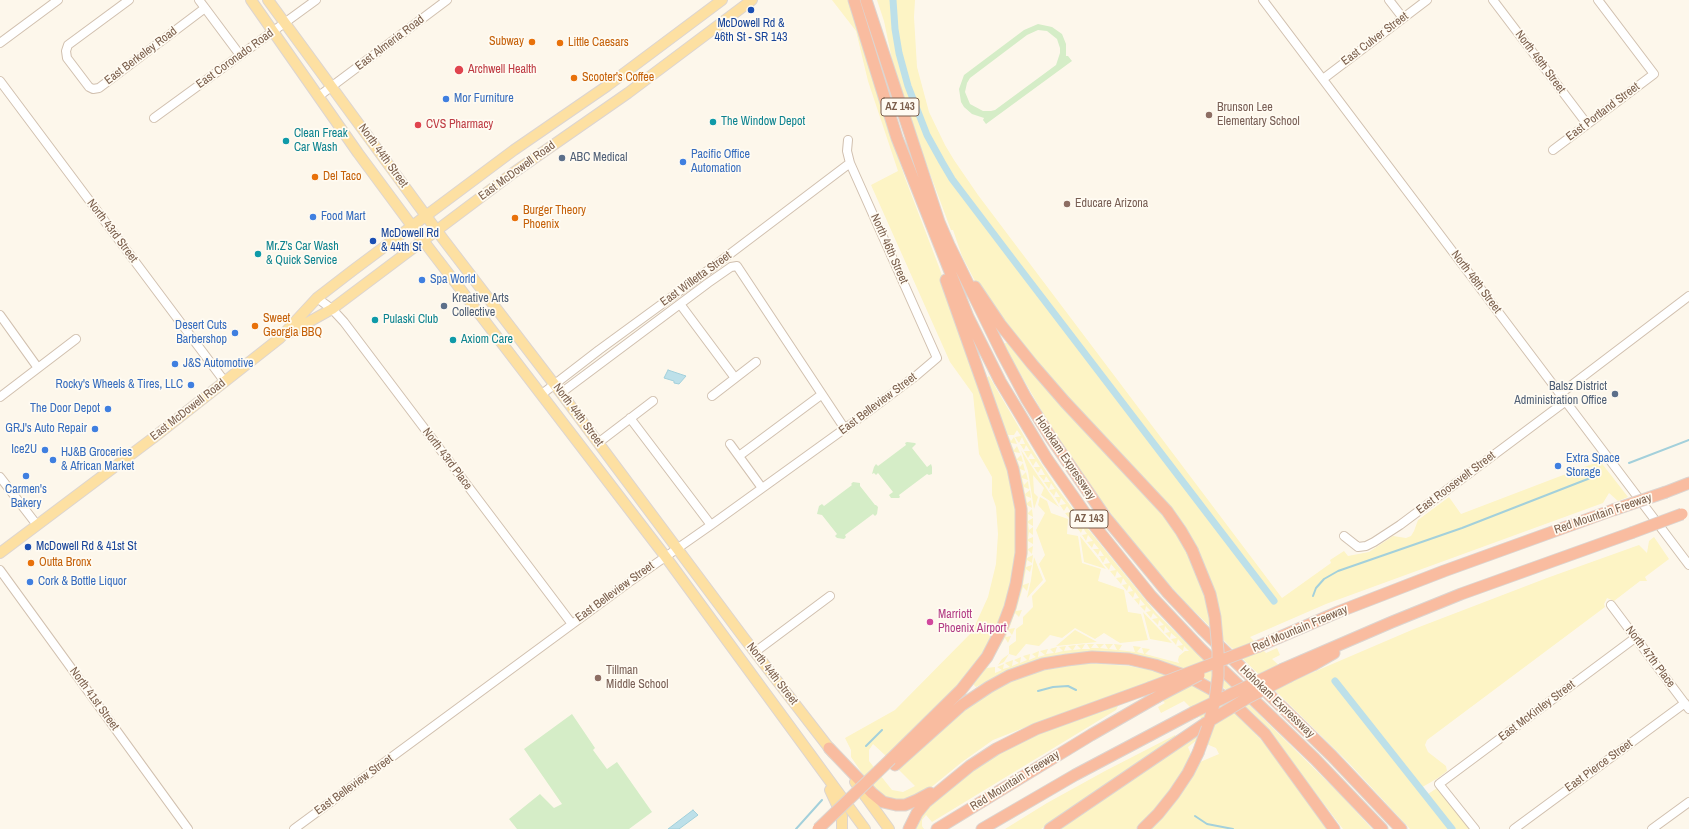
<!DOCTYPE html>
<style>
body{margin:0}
canvas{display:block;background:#fdf7eb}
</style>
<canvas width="1689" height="829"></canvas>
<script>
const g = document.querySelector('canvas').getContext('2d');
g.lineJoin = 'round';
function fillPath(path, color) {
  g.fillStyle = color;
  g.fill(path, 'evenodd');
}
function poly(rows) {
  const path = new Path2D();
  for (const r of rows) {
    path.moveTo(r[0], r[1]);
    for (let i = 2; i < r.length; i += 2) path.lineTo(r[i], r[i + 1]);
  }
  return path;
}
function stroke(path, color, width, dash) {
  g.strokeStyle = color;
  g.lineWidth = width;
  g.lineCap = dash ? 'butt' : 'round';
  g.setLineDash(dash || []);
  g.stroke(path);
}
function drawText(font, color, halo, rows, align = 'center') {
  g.font = font + ' "Archivo Narrow",sans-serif';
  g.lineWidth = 3.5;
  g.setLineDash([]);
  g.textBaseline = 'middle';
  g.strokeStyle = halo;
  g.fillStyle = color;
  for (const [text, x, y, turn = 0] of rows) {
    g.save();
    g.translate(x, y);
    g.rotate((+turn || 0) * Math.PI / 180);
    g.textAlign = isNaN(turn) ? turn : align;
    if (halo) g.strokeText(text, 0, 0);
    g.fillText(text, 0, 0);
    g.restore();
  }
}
const green = poly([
 [1038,24,1052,27,1062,34,1066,44,1066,56,1068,56,1072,61,986,124,983,120,984,118,972,114,964,107,961,102,959,89,964,75,1024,30],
 [1038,30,1047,31,1057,39,1060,48,1060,53,1056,65,995,110,991,111,983,111,970,104,965,92,967,83,970,78,1027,35],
 [907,442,915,443,916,444,912,448,927,467,931,464,932,467,932,474,929,475,927,474,899,495,900,497,899,498,891,498,889,495,893,492,878,473,876,475,874,473,872,474,874,467,876,464,878,466,906,445,905,443],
 [853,482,860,483,860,486,875,505,876,505,878,507,877,514,875,516,873,514,845,535,846,537,844,539,837,538,835,536,837,534,822,515,817,514,819,506,822,504,824,506,852,485,851,484],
 [572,714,595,748,593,750,607,769,617,762,652,812,629,829,517,829,509,819,540,794,554,808,562,804,524,749]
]);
const sand = poly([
 [832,0,848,0,884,116,905,178,939,267,1009,472,1017,513,1017,547,1012,577,1003,613,988,646,966,676,946,698,886,756,873,744,869,750,869,761,892,790,903,792,915,786,898,769,963,711,995,689,1034,672,1086,663,1129,666,1165,673,1201,689,1236,714,1269,748,1328,829,1150,829,1168,810,1194,774,1200,762,1219,754,1216,748,1197,740,1188,747,1192,757,1175,787,1155,812,1136,829,1057,829,1210,727,1184,701,1161,713,1158,707,1165,703,1145,684,1036,723,993,740,962,762,929,789,912,799,893,800,880,794,864,776,851,757,851,750,845,738,895,710,972,632,988,597,996,564,998,534,996,507,992,495,992,477,979,454,973,394,950,362,871,185,898,171,868,81,856,31],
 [877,0,915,0,914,17,917,67,929,112,945,145,954,160,978,195,1282,598,1331,563,1330,560,1344,551,1348,556,1369,552,1393,536,1406,538,1411,536,1414,531,1418,520,1449,497,1461,514,1600,461,1628,497,1618,501,1609,493,1603,503,1326,604,1250,637,1266,653,1277,648,1280,655,1272,659,1295,680,1414,629,1547,578,1639,545,1647,553,1649,541,1654,537,1669,559,1645,577,1647,581,1640,581,1614,601,1607,598,1604,604,1605,607,1427,740,1425,745,1428,752,1446,766,1447,771,1438,778,1419,789,1425,796,1437,788,1470,829,1410,829,1349,763,1188,605,1137,549,1095,492,1051,427,1003,344,1009,342,1173,525,1189,552,1197,548,1184,524,1161,497,1063,393,1021,343,976,283,962,256,953,230,951,230,913,128,893,64,884,21],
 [989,376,1031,448,1055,485,1084,524,1156,613,1343,797,1372,829,1343,829,1270,733,1255,715,1224,688,1195,673,1163,661,1119,652,1062,654,1010,670,976,687,973,684,993,655,1026,523,995,409,993,393,986,383,985,379],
 [1017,430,1021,436,1015,437,1019,443,1022,437,1025,444,1020,444,1024,450,1026,445,1030,451,1024,451,1028,458,1031,453,1035,459,1029,459,1033,466,1036,461,1040,467,1034,467,1038,473,1041,468,1045,475,1039,475,1044,481,1046,476,1050,482,1044,482,1049,489,1051,483,1055,489,1049,490,1054,496,1056,491,1060,497,1055,497,1059,504,1061,498,1066,504,1060,505,1064,511,1067,506,1071,512,1065,513,1070,519,1072,513,1076,519,1071,520,1075,526,1077,521,1082,527,1076,527,1081,533,1083,528,1087,534,1082,535,1086,541,1088,535,1093,541,1087,542,1092,548,1094,543,1099,549,1093,549,1098,555,1100,550,1104,556,1099,556,1103,563,1106,557,1110,563,1104,564,1109,570,1111,564,1116,570,1110,571,1115,577,1117,571,1122,577,1116,578,1121,584,1123,578,1127,584,1122,585,1127,591,1129,585,1133,591,1128,592,1133,598,1135,592,1139,598,1134,599,1139,605,1140,599,1145,605,1140,606,1145,611,1146,606,1151,611,1146,612,1151,618,1153,613,1158,618,1152,619,1158,625,1159,620,1164,625,1159,626,1164,632,1165,626,1170,632,1165,633,1170,638,1171,633,1177,638,1171,639,1176,645,1178,639,1183,645,1177,646,1183,651,1184,646,1189,651,1185,651,1179,656,1178,660,1179,663,1145,654,1150,649,1142,648,1144,654,1137,652,1141,647,1133,646,1135,652,1119,650,1122,645,1114,644,1117,650,1109,649,1113,644,1105,644,1108,649,1100,648,1104,644,1096,644,1099,648,1091,648,1094,644,1087,644,1090,649,1082,649,1085,644,1077,645,1081,649,1073,650,1076,645,1068,646,1072,650,1064,651,1066,646,1059,647,1063,651,1055,653,1057,647,1050,649,1054,653,1046,654,1048,649,1040,651,1045,655,1038,657,1039,651,1032,654,1036,657,1029,660,1030,654,1023,656,1027,660,1020,663,1021,657,1014,660,1019,663,1012,666,1013,660,1005,663,1010,667,1003,669,1004,664,997,667,1002,670,995,673,995,667,987,668,1005,638,1008,643,1011,636,1006,637,1008,630,1012,635,1015,628,1009,629,1015,613,1019,617,1022,610,1016,611,1023,587,1027,591,1029,583,1023,585,1026,569,1030,572,1032,565,1026,567,1027,560,1032,563,1033,555,1027,558,1028,550,1032,554,1033,546,1028,549,1028,541,1033,544,1033,537,1028,539,1029,532,1033,535,1033,527,1029,530,1028,523,1033,526,1033,518,1028,521,1028,514,1033,517,1032,509,1028,513,1027,505,1032,508,1031,500,1027,503,1026,496,1031,498,1030,490,1025,494,1024,487,1029,489,1028,481,1024,485,1022,478,1028,480,1026,472,1022,476,1020,469,1025,471,1023,463,1020,467,1017,460,1023,462,1021,455,1017,459,1014,452,1020,453,1017,446,1014,450,1011,443,1017,444,1014,437,1011,441,1008,435,1014,435],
 [1021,450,1042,482,1059,507,1041,495,1044,488,1033,475,1034,493,1038,497,1034,509,1028,471],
 [1040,497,1047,501,1051,513,1068,519,1067,534,1078,536,1082,563,1101,569,1098,581,1124,590,1128,612,1141,614,1148,640,1120,643,1104,633,1095,639,1075,628,1062,638,1050,635,1039,646,1026,644,1016,656,1009,654,1004,662,998,665,1002,659,1009,654,1009,646,1016,641,1016,629,1023,624,1023,617,1033,607,1032,596,1046,581,1039,564,1045,555,1036,530,1045,513,1038,505],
 [1080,536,1106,569,1084,562],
 [1034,557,1043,580,1027,598,1031,580],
 [1143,612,1172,643,1150,639],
 [1075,630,1097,642,1056,646],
 [1111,706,1118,706,1116,710,932,822,926,815,922,820,922,826,924,829,913,829,919,818,931,803,966,774,1001,751,1038,733],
 [1175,735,1176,737,1041,829,1005,829,1047,803,1105,771]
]);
const water = poly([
 [668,370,686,376,679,384,674,383,674,381,664,378,668,370],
 [693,810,698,815,679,829,668,829,693,810]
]);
const stream = poly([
 [1629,463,1689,440],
 [1313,596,1316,588,1324,579,1338,571,1462,528,1598,475],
 [1038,691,1053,687,1068,686,1076,690],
 [866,746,882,730],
 [1195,816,1207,824,1233,829],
 [796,829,822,800]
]);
const canal = poly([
 [893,0,895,29,899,53,908,86,927,135,942,162,952,179,1018,266,1274,601],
 [1335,681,1452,829]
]);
const minor = poly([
 [129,0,68,45,66,51,67,58,89,87,93,89,99,88,205,8,199,0],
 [1263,0,1689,565],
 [1389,0,1403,18],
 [1493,0,1587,124],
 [205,8,240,55],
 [0,43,58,0],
 [1323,79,1427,0],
 [0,81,225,382],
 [319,96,447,0],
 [154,118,316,0],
 [1553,150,1654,74,1598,0],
 [317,298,332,309,344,322,572,624],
 [680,304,735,378],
 [0,315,38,368],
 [561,393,708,283,731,267,737,266,845,429],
 [542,394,599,350,718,263,850,163],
 [1560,394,1689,296],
 [712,396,756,362],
 [0,397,76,339],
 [630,418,711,525],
 [598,443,653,401],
 [730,444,762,488],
 [739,456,821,395],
 [0,477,37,525],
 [1344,536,1358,547,1366,546,1374,542,1400,525,1566,401],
 [0,570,188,829],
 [1611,605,1689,709],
 [755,652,830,596],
 [294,829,628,583,711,525,865,414,917,375,937,358,850,163,847,151,848,140],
 [1475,829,1439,784,1635,638],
 [1514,829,1685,703],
 [1652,829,1689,802]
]);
const major = poly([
 [251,0,358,153,412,226,665,556,865,829],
 [268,0,443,239,561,393,744,638,833,753],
 [289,333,332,309,513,173,628,93,752,0],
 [0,553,153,438,280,338,317,298,352,271,514,150,607,86,722,0],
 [855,782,889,829],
 [830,790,842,816,842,829]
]);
const highway = poly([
 [854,0,897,138,968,317,1000,381,1047,459,1089,519,1151,596,1201,649,1315,759,1382,829],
 [866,0,916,152,939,222,949,245,1002,353,1026,398,1051,438,1106,518,1168,593,1202,629,1332,756,1401,829],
 [975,287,1000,324,1032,364,1065,402,1167,511,1181,531,1192,550],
 [1666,492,1689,483],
 [1259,646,1338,612,1444,571,1613,510],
 [1283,669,1392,622,1461,594,1631,533],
 [1290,676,1313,665,1334,653],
 [829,748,872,793,883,802,896,805,905,805,917,800,930,793],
 [891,759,961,690,987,657,1002,628,1010,607,1016,584,1021,553,1021,509,1013,469,946,280],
 [895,765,962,705,989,687,1009,676,1043,664,1067,660,1092,657,1129,659,1155,665,1189,677,1220,694,1237,707,1265,734,1334,829],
 [909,829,917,813,926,802,970,766,996,749,1036,729,1149,688],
 [937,829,1091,735,1157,697],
 [982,829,1075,775,1194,712],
 [1050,829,1206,723],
 [1143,829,1158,814,1174,794,1188,773,1198,753]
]);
const highwayBridge = poly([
 [1613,510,1666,492],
 [1631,533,1682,514],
 [1192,550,1210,594,1215,617,1218,651,1218,676,1215,700,1209,723,1198,753],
 [1149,688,1259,646],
 [1157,697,1199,675],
 [1194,712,1283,669],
 [1206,723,1249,697,1290,676],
 [818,829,891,759]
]);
const markers = [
 [751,10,4,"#1a4fb4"],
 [532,42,4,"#e8710a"],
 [560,43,4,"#e8710a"],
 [459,70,5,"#e0444e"],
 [574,78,4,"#e8710a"],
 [446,99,4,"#3f7fe0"],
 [1209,115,4,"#8d6e63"],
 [713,122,4,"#0f9aa8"],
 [418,125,4,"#e0444e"],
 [286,141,4,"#0f9aa8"],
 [562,158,4,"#5c6f8a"],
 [683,162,4,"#3f7fe0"],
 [315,177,4,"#e8710a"],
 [1067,204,4,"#8d6e63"],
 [313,217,4,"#3f7fe0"],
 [515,218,4,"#e8710a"],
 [373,241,4,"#1a4fb4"],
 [258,254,4,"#0f9aa8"],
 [422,280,4,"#3f7fe0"],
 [444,306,4,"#5c6f8a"],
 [375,320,4,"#0f9aa8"],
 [255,326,4,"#e8710a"],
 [235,333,4,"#3f7fe0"],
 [453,340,4,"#0f9aa8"],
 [175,364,4,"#3f7fe0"],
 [191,385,4,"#3f7fe0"],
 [1615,394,4,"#5c6f8a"],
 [108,409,4,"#3f7fe0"],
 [95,429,4,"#3f7fe0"],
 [45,450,4,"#3f7fe0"],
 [53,460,4,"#3f7fe0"],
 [1558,466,4,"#3f7fe0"],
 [26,476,4,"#3f7fe0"],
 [28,547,4,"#1a4fb4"],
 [31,563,4,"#e8710a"],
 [30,582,4,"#3f7fe0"],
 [930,622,4,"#d1479c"],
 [598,678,4,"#8d6e63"]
];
const shields = [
 [900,107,38],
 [1089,519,38]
];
const shieldNames = [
 ["AZ 143",900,107],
 ["AZ 143",1089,519]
];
const transitNames = [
 ["McDowell Rd &",751,24,"center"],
 ["46th St - SR 143",751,38,"center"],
 ["McDowell Rd",381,234],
 ["& 44th St",381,248],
 ["McDowell Rd & 41st St",36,547]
];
const streetNames = [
 ["East Culver Street",1375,39,-37],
 ["East Almeria Road",390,43,-37],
 ["East Berkeley Road",141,56,-37],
 ["East Coronado Road",235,59,-36],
 ["North 49th Street",1540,62,53],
 ["East Portland Street",1603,112,-37],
 ["North 44th Street",383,156,54],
 ["East McDowell Road",517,171,-36],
 ["North 43rd Street",112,231,53],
 ["North 46th Street",889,249,66],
 ["East Willetta Street",696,279,-36],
 ["North 48th Street",1476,282,53],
 ["East Belleview Street",878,404,-37],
 ["East McDowell Road",188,410,-38],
 ["North 44th Street",578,415,53],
 ["Hohokam Expressway",1065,458,56],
 ["North 43rd Place",447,459,53],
 ["East Roosevelt Street",1456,483,-37],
 ["Red Mountain Freeway",1603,514,-19],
 ["East Belleview Street",615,592,-36],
 ["Red Mountain Freeway",1300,629,-23],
 ["North 47th Place",1650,657,53],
 ["North 44th Street",772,674,52],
 ["North 41st Street",94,699,54],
 ["Hohokam Expressway",1277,702,44],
 ["East McKinley Street",1537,711,-37],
 ["East Pierce Street",1599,766,-36],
 ["Red Mountain Freeway",1015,781,-32],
 ["East Belleview Street",354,785,-36]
];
const foodNames = [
 ["Subway",524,42,"right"],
 ["Little Caesars",568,43],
 ["Scooter's Coffee",582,78],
 ["Del Taco",323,177],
 ["Burger Theory",523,211],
 ["Phoenix",523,225],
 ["Sweet",263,319],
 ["Georgia BBQ",263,333],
 ["Outta Bronx",39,563]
];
const healthNames = [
 ["Archwell Health",468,70],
 ["CVS Pharmacy",426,125]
];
const shopNames = [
 ["Mor Furniture",454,99],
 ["Pacific Office",691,155],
 ["Automation",691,169],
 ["Food Mart",321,217],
 ["Spa World",430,280],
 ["Desert Cuts",227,326,"right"],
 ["Barbershop",227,340,"right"],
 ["J&S Automotive",183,364],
 ["Rocky's Wheels & Tires, LLC",183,385,"right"],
 ["The Door Depot",100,409,"right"],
 ["GRJ's Auto Repair",87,429,"right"],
 ["Ice2U",37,450,"right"],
 ["HJ&B Groceries",61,453],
 ["& African Market",61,467],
 ["Extra Space",1566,459],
 ["Storage",1566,473],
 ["Carmen's",26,490,"center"],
 ["Bakery",26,504,"center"],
 ["Cork & Bottle Liquor",38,582]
];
const educationNames = [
 ["Brunson Lee",1217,108],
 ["Elementary School",1217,122],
 ["Educare Arizona",1075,204],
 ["Tillman",606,671],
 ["Middle School",606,685]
];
const cultureNames = [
 ["The Window Depot",721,122],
 ["Clean Freak",294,134],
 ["Car Wash",294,148],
 ["Mr.Z's Car Wash",266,247],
 ["& Quick Service",266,261],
 ["Pulaski Club",383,320],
 ["Axiom Care",461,340]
];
const serviceNames = [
 ["ABC Medical",570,158],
 ["Kreative Arts",452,299],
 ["Collective",452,313],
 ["Balsz District",1607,387,"right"],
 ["Administration Office",1607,401,"right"]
];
const hotelNames = [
 ["Marriott",938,615],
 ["Phoenix Airport",938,629]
];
fillPath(green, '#d5edc7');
fillPath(sand, '#fdf4c5');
fillPath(water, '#bde0e9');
stroke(water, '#a3d0db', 1);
stroke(stream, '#a3d0db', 2);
stroke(canal, '#bde0e9', 7);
stroke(minor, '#d1c0af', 10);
stroke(major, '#ddd5d0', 12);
stroke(highway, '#ddd5d0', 13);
stroke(minor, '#fff', 8);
stroke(major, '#fde0a2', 10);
stroke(highway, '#f9bca0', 11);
stroke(highwayBridge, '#ddd5d0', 13, []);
stroke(highwayBridge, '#f9bca0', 11);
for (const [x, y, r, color] of markers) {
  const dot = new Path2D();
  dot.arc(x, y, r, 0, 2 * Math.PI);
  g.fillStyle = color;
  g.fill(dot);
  stroke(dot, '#fffbf2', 1.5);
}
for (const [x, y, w] of shields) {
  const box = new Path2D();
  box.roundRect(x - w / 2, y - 9, w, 18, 3);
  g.fillStyle = '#fffbf2';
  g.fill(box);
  stroke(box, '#7b5f4c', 1);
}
drawText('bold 11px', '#7b5f4c', null, shieldNames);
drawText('12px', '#164399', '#fffbf2', transitNames, 'left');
drawText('12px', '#7b5f4c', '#fffbf2', streetNames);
drawText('12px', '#c56008', '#fffbf2', foodNames, 'left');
drawText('12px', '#be3a42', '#fffbf2', healthNames, 'left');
drawText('12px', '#366cbe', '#fffbf2', shopNames, 'left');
drawText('12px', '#785e54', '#fffbf2', educationNames, 'left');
drawText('12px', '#0d838f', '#fffbf2', cultureNames, 'left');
drawText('12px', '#4e5e75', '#fffbf2', serviceNames, 'left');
drawText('12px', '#b23c85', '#fffbf2', hotelNames, 'left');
</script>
